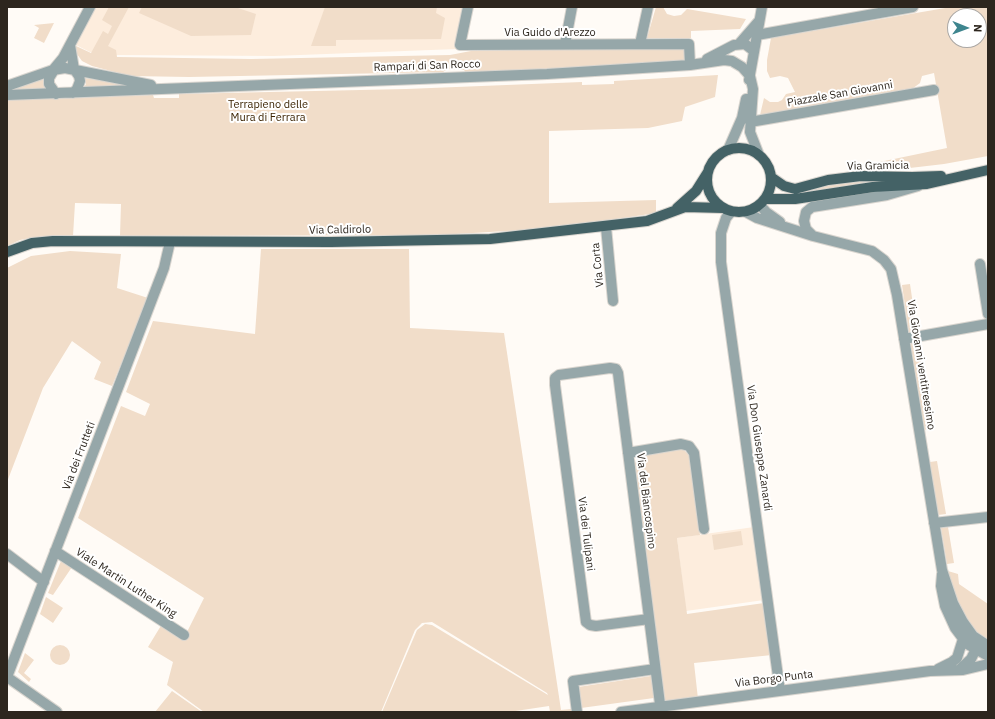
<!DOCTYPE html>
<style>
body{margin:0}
#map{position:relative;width:995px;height:719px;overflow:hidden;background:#fffbf6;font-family:"IBM Plex Sans",sans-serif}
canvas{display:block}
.frame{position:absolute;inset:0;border:8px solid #2d261e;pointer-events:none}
.north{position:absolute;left:947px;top:8px;width:40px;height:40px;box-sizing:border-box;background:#fff;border:1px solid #aba8a5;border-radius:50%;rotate:91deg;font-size:11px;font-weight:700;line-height:16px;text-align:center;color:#2d261e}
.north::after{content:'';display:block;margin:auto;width:14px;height:18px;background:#3e858e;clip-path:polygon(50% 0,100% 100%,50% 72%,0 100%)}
</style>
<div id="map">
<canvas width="995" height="719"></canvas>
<div class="frame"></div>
<div class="north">N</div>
</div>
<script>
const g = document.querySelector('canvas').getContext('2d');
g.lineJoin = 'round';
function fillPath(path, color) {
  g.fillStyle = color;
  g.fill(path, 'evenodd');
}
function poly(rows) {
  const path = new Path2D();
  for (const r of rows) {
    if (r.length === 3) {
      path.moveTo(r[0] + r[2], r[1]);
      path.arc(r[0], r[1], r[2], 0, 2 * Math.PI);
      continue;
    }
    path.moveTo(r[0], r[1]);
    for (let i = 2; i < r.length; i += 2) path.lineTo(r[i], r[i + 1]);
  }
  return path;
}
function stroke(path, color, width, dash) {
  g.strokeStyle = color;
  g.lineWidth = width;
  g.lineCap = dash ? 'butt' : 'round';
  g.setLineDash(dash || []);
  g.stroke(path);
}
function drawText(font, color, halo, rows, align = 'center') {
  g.font = font + ' "IBM Plex Sans",sans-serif';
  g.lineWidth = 4;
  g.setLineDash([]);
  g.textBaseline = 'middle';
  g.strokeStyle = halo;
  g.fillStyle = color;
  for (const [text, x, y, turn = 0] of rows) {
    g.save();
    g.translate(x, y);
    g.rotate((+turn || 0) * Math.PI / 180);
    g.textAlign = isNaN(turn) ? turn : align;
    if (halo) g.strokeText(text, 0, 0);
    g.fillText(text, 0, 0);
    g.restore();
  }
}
const built = poly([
 [95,7,465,7,457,49,274,56,117,55,90,52,76,45],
 [754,527,764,600,686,611,677,538]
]);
const green = poly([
 [109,7,129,7,108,46,116,50,117,57,251,59,450,55,471,51,685,46,686,63,467,74,464,70,448,69,443,72,189,77,130,76,92,66,82,61,74,50,76,46,91,53,103,31,108,34,112,26,102,20],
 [142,7,235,7,256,14,251,35,191,36,139,13],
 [325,7,437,7,436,13,445,18,441,39,336,40,336,46,311,46],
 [656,7,663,7,667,14,674,16,681,15,687,9,746,19,740,29,691,31,691,38,647,38],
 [951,7,988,7,988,156,944,164,867,173,865,165,947,148,934,73,922,76,920,83,912,89,760,115,764,98,770,102,778,102,782,100,786,94,795,92,788,78,780,76,770,78,767,71,767,60,771,38],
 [955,16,979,16,979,40,955,40],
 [54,23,44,43,34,38,39,28,34,25],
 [718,75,715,97,685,107,682,121,648,128,549,131,549,203,656,200,656,213,557,228,439,235,120,236,121,204,75,203,73,236,35,237,20,240,7,246,7,99,153,95,154,98,179,98,179,94,406,89,582,82,582,85,614,84,614,81],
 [84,78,140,86,83,89,86,84],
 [44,79,46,91,7,92,7,89],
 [865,180,889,182,800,195,799,192,839,183],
 [261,249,409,249,410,328,504,333,561,710,571,709,572,712,550,712,549,706,509,712,382,712,417,630,425,624,432,625,548,695,547,693,432,622,422,623,415,630,381,712,204,712,167,685,173,662,148,647,162,624,184,638,204,598,78,518,121,406,145,416,150,404,126,392,153,321,255,334],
 [70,251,121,254,117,288,148,298,112,386,94,379,101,362,72,341,43,388,7,482,7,268,31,256],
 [910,284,917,332,909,333,902,285],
 [918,341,932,428,924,430,910,343],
 [678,448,684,450,689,455,700,535,677,538,687,614,764,603,772,655,694,663,698,699,664,703,634,467,636,461,642,454],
 [937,461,946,514,938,515,930,462],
 [948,527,954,563,947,564,941,528],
 [741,531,743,545,714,550,712,535],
 [61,561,72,567,53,595,48,593],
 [948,571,958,574,959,584,988,604,988,641,976,633,961,613],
 [46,597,63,608,53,623,40,614],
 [60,655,10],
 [25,653,34,660,24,673,31,679,29,682,18,672],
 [651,676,654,698,581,708,578,687],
 [172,691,202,712,155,712]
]);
const minor = poly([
 [468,7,460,45,689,44,690,65],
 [757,35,913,7],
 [565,44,572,7],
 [640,44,648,7],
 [739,44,759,21],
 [70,45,74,69,79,76,80,81,77,89,73,93],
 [707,59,734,45,745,44,754,51],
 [53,70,63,58,90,7],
 [54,70,49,78,49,84,56,94],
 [749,80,762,7],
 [7,86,53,70,65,68,151,85],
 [7,95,547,74,690,65,724,60,732,61,742,67,750,76,753,89,750,132,759,155],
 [750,122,934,90],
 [728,150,742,118,746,99],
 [760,205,766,212,780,222],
 [731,212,726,218,721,233,721,262,780,691],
 [746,212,757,218,813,236,872,251,884,260,891,269,897,295,942,570,953,603,963,622,973,636,988,646],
 [606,227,613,301],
 [813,236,806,229,804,221,806,212,812,207,887,195,918,186],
 [980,264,988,314],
 [904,339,988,324],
 [628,453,681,444,689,446,694,453,704,529],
 [934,523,988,517],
 [55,551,184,635],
 [7,554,44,582],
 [942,574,941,586,945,606,955,628,967,644,988,656],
 [649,619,596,626,590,625,586,622,555,385,555,378,559,375,610,368,616,369,618,373,661,712],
 [938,669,952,662,957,658,963,639],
 [959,670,971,659,978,645],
 [7,677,164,268,170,242],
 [7,677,57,712],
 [577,712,573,681,655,669],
 [621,712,930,671,963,670,988,664]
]);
const major = poly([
 [739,180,32],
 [771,177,784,186,795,189,828,180,861,176,912,177,941,176],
 [765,199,795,199,873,187,927,184,988,170],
 [677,208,696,191,708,172],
 [7,252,32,243,53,241,331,242,490,239,647,221,685,207,723,208]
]);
const streetNames = [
 ["Via Guido d'Arezzo",550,33],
 ["Rampari di San Rocco",427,66,-2],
 ["Piazzale San Giovanni",840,94,-10],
 ["Via Gramicia",878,166,-1],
 ["Via Caldirolo",340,230,-1],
 ["Via Corta",598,265,-96],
 ["Via Giovanni ventitreesimo",921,365,81],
 ["Via Don Giuseppe Zanardi",759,448,82],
 ["Via dei Frutteti",79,456,-69],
 ["Via del Biancospino",646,501,83],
 ["Via dei Tulipani",586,534,83],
 ["Viale Martin Luther King",126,583,33],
 ["Via Borgo Punta",774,679,-7]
];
const parkNames = [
 ["Terrapieno delle",268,105],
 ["Mura di Ferrara",268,118]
];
fillPath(built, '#fdeddd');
fillPath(green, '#f1ddc9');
stroke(minor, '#d9d5cf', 12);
stroke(major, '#d9d5cf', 12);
stroke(minor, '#96a7a9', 10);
stroke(major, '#446266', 10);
drawText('11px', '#2d261e', '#fff', streetNames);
drawText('11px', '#3c2403', '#fff', parkNames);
</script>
